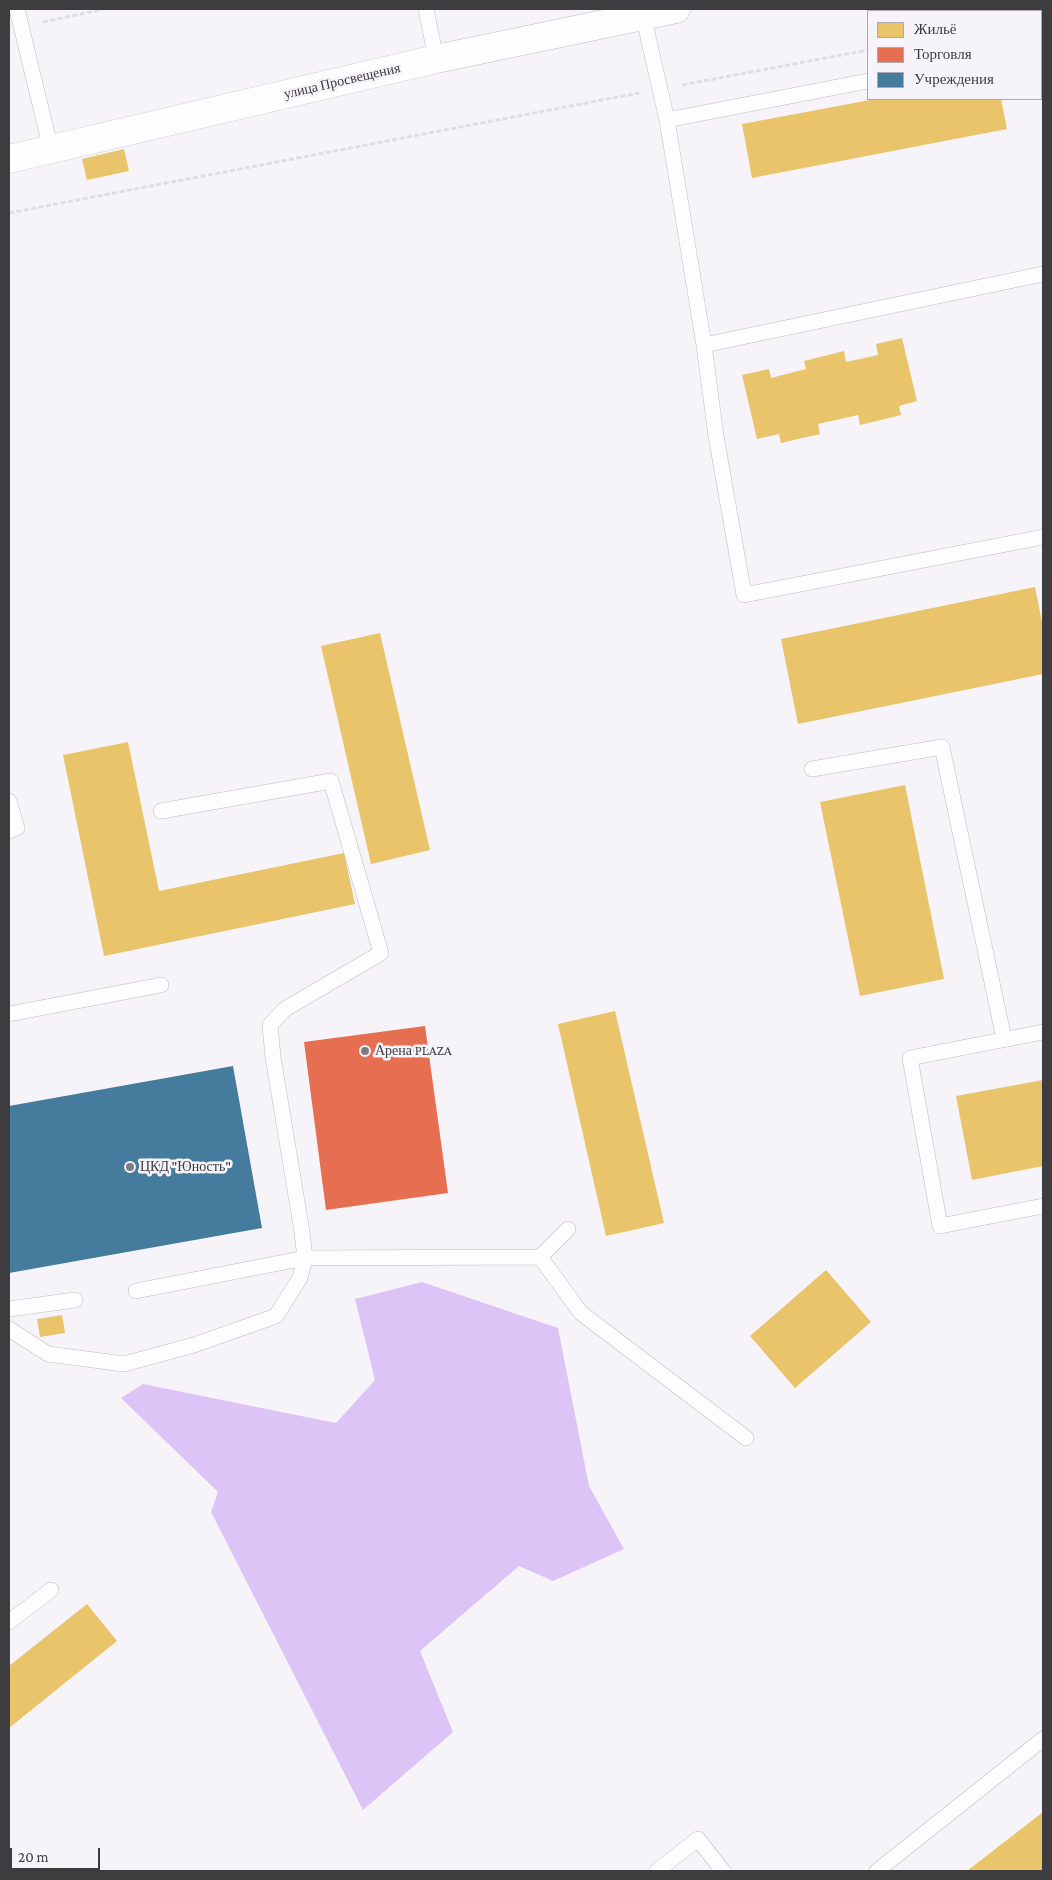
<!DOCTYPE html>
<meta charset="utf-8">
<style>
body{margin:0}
#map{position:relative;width:1052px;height:1880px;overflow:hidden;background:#f6f4f9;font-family:"Crimson Pro",serif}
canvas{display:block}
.frame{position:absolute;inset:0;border:10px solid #3d3c3f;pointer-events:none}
.legend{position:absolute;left:867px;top:10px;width:175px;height:90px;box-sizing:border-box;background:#f6f3fa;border:1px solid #acaaaf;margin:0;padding:6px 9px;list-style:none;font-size:15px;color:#3d3c3f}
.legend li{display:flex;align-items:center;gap:10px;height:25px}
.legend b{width:25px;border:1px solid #acaaaf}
.scale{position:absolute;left:10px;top:1848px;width:90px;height:22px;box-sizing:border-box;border:2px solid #3d3c3f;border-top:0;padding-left:6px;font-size:15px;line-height:18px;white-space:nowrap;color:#3d3c3f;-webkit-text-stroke:4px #f6f3fa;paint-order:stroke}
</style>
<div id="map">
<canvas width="1052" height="1880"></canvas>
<div class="frame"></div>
<ul class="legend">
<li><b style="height:14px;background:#e9c46a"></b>Жильё</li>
<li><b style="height:14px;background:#e76f51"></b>Торговля</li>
<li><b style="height:14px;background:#457b9d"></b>Учреждения</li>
</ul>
<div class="scale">20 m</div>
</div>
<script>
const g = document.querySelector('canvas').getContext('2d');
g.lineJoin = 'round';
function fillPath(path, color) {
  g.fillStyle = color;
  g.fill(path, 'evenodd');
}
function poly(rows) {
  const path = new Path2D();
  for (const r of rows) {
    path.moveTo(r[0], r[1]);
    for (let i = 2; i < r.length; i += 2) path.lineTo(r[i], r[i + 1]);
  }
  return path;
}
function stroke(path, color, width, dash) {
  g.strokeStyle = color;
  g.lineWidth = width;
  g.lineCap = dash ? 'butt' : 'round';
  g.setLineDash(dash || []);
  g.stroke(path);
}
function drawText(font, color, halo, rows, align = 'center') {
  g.font = font + ' "Crimson Pro",serif';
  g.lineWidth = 5;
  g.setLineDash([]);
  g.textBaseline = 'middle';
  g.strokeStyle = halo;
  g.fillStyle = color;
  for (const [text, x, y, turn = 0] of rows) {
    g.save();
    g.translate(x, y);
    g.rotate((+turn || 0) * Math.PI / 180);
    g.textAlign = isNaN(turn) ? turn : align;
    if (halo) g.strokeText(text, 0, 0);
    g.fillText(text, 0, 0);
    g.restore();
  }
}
const forest = poly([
 [422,1282,558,1328,589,1486,624,1549,553,1581,519,1566,420,1651,453,1732,363,1810,211,1512,218,1492,121,1398,143,1384,336,1423,375,1380,355,1299]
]);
const homes = poly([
 [875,99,1001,99,1007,129,752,178,742,124],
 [124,149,129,171,87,180,82,159],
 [902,338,917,401,899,406,901,415,860,425,858,415,818,424,820,434,781,443,779,434,757,439,742,375,769,369,771,378,806,369,804,361,844,351,846,362,878,355,876,344],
 [1035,587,1043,627,1043,674,798,724,781,639],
 [380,633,430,850,371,864,321,646],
 [128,742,159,891,344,853,355,904,104,956,63,755],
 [905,785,944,979,860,996,820,802],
 [615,1011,664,1223,606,1236,558,1024],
 [1043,1080,1043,1166,972,1180,956,1096],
 [826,1270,871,1322,795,1388,750,1336],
 [62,1315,65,1333,40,1337,37,1319],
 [87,1604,117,1641,9,1728,9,1666],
 [1043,1812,1043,1871,967,1871]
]);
const shops = poly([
 [425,1026,448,1193,326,1210,304,1042]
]);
const public = poly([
 [233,1066,262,1228,9,1273,9,1106]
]);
const path = poly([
 [1041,17,1043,16],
 [43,22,104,9],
 [682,85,868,50],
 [9,213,639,93]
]);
const lane = poly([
 [17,9,51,150],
 [426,9,436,59],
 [1015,9,1016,11],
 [643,15,667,120],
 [1043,274,704,345,716,436,744,595,1043,537],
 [704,345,667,120,868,81],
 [812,769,942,747,1004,1039],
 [9,801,17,828,9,831],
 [9,1014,161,985],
 [1043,1032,910,1058,940,1226,1043,1206],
 [540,1257,581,1313,746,1438],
 [136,1291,305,1258,540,1257,568,1229],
 [9,1309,75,1300],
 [9,1329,48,1354,124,1364,194,1345,276,1316,300,1278,305,1258,302,1232,273,1057,270,1025,285,1009,381,953,331,781,161,811],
 [9,1622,51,1590],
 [657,1871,698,1839,723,1871],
 [877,1871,1043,1739]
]);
const secondary = poly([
 [9,159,436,59,676,9]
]);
const markers = [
 [365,1051,5,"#7e7c80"],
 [130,1167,5,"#7e7c80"]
];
const streetNames = [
 ["улица Просвещения",342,81,-13]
];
const poiNames = [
 ["Арена PLAZA",375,1051],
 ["ЦКД \"Юность\"",140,1167]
];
fillPath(forest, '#dcc5f6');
fillPath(homes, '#e9c46a');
fillPath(shops, '#e76f51');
fillPath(public, '#457b9d');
stroke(lane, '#bdbcbf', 16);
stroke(secondary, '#bdbcbf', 29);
stroke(path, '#dfdee0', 3, [5, 2.5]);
stroke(lane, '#fefdfe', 15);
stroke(secondary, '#fefdfe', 28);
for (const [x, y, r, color] of markers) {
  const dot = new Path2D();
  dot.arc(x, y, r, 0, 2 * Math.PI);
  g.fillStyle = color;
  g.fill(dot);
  stroke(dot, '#f6f3fa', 2);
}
drawText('14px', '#3d3c3f', '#f6f3fa', streetNames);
drawText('14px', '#3d3c3f', '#f6f3fa', poiNames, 'left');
</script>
